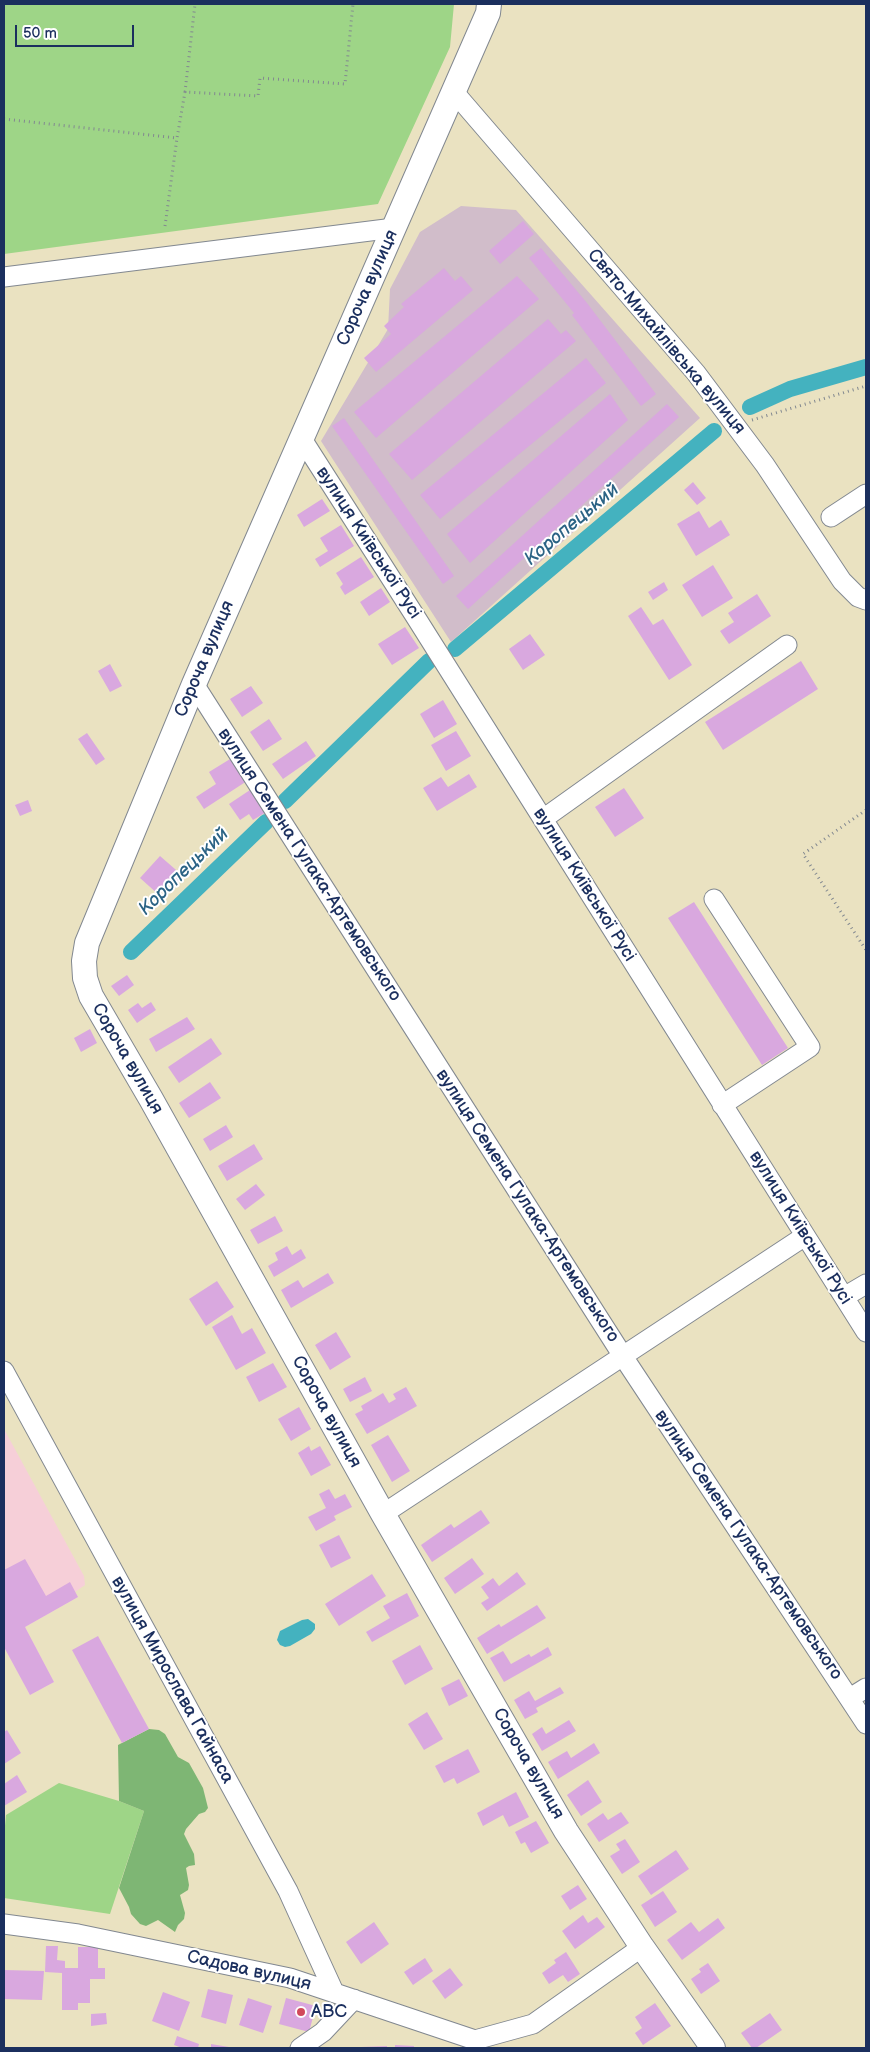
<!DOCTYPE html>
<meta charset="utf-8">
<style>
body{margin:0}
#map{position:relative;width:870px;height:2052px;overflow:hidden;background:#eae2c1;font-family:"Balsamiq Sans",sans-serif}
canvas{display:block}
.frame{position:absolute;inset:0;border:5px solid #1b2f5e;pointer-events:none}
.scale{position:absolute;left:15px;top:25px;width:119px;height:22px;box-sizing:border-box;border:2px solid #1b2f5e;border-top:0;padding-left:6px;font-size:15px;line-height:18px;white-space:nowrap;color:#1b2f5e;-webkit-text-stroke:4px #fff;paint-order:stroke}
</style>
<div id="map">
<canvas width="870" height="2052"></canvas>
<div class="frame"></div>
<div class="scale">50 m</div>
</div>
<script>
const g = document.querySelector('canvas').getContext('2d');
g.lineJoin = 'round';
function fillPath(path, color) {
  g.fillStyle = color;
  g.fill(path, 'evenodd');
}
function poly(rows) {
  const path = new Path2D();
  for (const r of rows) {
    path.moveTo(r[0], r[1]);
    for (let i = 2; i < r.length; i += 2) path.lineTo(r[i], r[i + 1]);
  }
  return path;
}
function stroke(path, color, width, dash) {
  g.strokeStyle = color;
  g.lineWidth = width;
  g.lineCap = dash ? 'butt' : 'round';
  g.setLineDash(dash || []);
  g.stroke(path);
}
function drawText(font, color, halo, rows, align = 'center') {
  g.font = font + ' "Balsamiq Sans",sans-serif';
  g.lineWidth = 4;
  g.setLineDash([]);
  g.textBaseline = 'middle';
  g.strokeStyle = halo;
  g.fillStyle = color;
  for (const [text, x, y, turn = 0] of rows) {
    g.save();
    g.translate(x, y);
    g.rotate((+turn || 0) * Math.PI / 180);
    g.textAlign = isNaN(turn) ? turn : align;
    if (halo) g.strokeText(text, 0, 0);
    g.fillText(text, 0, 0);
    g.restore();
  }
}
const built = poly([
 [4,1429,84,1576,85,1585,75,1592,78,1597,25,1627,54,1682,30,1695,4,1647]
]);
const industrial = poly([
 [461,206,516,210,700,418,451,642,321,441,388,329,390,289,420,232]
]);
const green = poly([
 [4,4,454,4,450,47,378,204,4,254],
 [59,1783,119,1801,144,1811,110,1914,4,1898,4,1836,6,1815]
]);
const forest = poly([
 [149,1729,159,1730,165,1734,178,1757,189,1763,203,1788,208,1808,205,1812,199,1814,186,1829,184,1834,194,1854,195,1865,189,1866,186,1868,189,1885,188,1890,180,1895,185,1913,184,1919,178,1925,175,1932,158,1920,146,1926,140,1924,131,1914,129,1907,119,1888,144,1811,119,1801,118,1745]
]);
const water = poly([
 [308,1619,315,1624,315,1629,311,1634,290,1646,285,1647,280,1645,277,1640,280,1631,302,1620]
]);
const canal = poly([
 [750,407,790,389,866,367],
 [455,649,714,431],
 [285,801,429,661],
 [131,952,266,822]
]);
const building = poly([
 [523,221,534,234,500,264,489,251],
 [541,248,587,303,656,394,641,406,572,315,574,313,529,258],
 [444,268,455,281,461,276,473,290,376,372,364,358,391,334,384,326,404,307,401,304],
 [517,276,539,299,376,438,354,412],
 [548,319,561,334,566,330,576,341,412,480,389,454],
 [586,358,606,383,440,519,420,495],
 [610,394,628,420,470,563,447,534],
 [667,404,679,417,468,609,456,596],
 [344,418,454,576,443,584,332,426],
 [693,482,706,498,697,505,684,490],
 [322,499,330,511,304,527,297,515],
 [699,511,709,528,721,520,730,535,696,556,677,524],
 [341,525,354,546,320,567,315,559,328,551,320,538],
 [361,557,374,577,345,595,340,587,343,584,336,573],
 [713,565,733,598,702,617,682,585],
 [664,582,668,590,653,600,648,592],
 [381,588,390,602,369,616,360,602],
 [757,594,771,616,729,644,720,631,734,622,728,613],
 [641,607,653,625,663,619,692,665,669,680,628,616],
 [405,627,419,648,392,665,378,644],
 [530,634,545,655,523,670,509,649],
 [801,661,818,689,723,750,705,722],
 [110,664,122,686,110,692,98,671],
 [251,686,263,703,242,717,230,699],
 [443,700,457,724,434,738,420,714],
 [269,719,282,739,263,751,250,732],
 [456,731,471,756,446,771,431,745],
 [87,733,105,759,96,765,78,739],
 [306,741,316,756,283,779,272,764],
 [235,756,250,779,204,809,196,797,216,784,209,772],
 [469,774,477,787,437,811,423,788,441,777,448,787],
 [253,788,268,811,253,820,249,814,240,820,229,804],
 [624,788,644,818,615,837,595,807],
 [28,800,32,811,20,816,15,805],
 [160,856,183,876,173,887,169,884,159,895,140,878],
 [694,902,788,1048,762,1065,668,918],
 [127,975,134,985,119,996,111,986],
 [151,1002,156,1010,137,1023,128,1010,138,1003,142,1008],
 [187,1017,195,1029,156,1052,149,1039],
 [90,1029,97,1043,81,1052,74,1038],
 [211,1038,222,1054,179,1083,168,1067],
 [210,1082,221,1098,189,1118,179,1103],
 [226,1125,233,1137,210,1151,203,1139],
 [254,1144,263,1159,227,1181,218,1166],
 [256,1184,265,1195,245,1210,236,1199],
 [275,1216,283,1231,258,1244,250,1230],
 [287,1246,292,1255,301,1249,306,1258,274,1277,268,1266,278,1260,275,1253],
 [328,1273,334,1283,291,1308,281,1290,298,1280,303,1288],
 [217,1281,234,1307,206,1326,189,1299],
 [232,1315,242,1334,252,1328,266,1353,236,1370,212,1327],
 [336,1332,351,1357,330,1370,315,1345],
 [273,1363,287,1387,259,1402,246,1377],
 [365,1377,372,1391,350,1402,343,1389],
 [406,1387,417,1406,367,1434,355,1414,363,1410,361,1406,383,1393,389,1403,396,1399,393,1394],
 [299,1407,311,1429,291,1441,278,1419],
 [388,1435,410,1471,392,1482,371,1445],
 [309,1446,311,1451,320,1446,331,1465,311,1476,298,1453],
 [329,1489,335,1499,345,1494,352,1507,334,1516,336,1520,316,1531,308,1517,326,1508,319,1494],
 [481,1510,490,1523,432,1562,421,1545,451,1524,454,1528],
 [339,1535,351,1558,331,1568,319,1545],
 [472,1558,484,1574,455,1594,444,1578],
 [25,1559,46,1596,70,1582,78,1597,25,1627,54,1682,30,1695,4,1647,4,1570],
 [517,1572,526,1584,487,1611,481,1603,489,1598,481,1587,493,1578,499,1586],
 [372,1574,386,1596,339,1626,325,1604],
 [407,1593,419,1616,372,1642,366,1632,390,1618,383,1606],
 [537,1605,546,1618,487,1654,477,1638,499,1624,501,1627],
 [98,1636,149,1729,122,1743,72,1650],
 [420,1645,433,1669,405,1685,392,1661],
 [548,1647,552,1655,504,1682,490,1658,503,1651,511,1664,529,1654,531,1657],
 [459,1679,468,1696,449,1706,441,1688],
 [560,1687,564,1693,536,1708,538,1712,525,1719,514,1700,529,1691,535,1701],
 [427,1712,443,1739,424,1750,408,1724],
 [569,1720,576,1731,542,1751,532,1734,542,1727,546,1734],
 [7,1730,21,1753,4,1764,4,1732],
 [594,1743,600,1753,558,1779,548,1762,567,1751,571,1758],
 [468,1749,480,1772,457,1784,454,1778,444,1783,435,1766],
 [17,1775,27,1792,4,1806,4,1784],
 [588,1780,602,1802,581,1816,567,1795],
 [516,1792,529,1817,509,1827,503,1815,483,1826,477,1813],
 [621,1812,629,1823,599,1842,587,1824,603,1813,608,1820],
 [536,1821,549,1843,531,1853,525,1842,521,1844,515,1832],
 [625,1839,640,1862,622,1874,610,1856,620,1850,616,1844],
 [676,1850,689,1869,651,1895,638,1876],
 [578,1885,587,1899,570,1910,561,1896],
 [663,1891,677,1912,655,1927,641,1905],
 [583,1915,588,1923,597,1917,605,1927,575,1949,562,1931],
 [718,1918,725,1928,682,1960,667,1940,691,1922,699,1932],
 [374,1922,389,1944,361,1964,346,1942],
 [46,1946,58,1946,57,1960,65,1961,65,1968,78,1968,78,1947,98,1947,98,1968,105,1968,105,1979,90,1979,90,2003,78,2003,78,2010,62,2010,62,1973,45,1972],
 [566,1952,580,1974,568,1982,563,1975,549,1984,542,1973,556,1963,554,1960],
 [425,1958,433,1971,413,1985,404,1972],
 [708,1963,720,1981,701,1994,691,1979,701,1972,699,1969],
 [450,1968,463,1985,445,1999,432,1981],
 [4,1970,44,1971,42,2000,4,1999],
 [208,1989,233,1995,226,2024,201,2017],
 [163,1992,190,2002,179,2031,152,2021],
 [248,1998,272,2006,263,2033,239,2025],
 [286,1998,316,2006,309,2032,279,2024],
 [655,2003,671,2026,643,2045,635,2033,642,2028,635,2017],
 [106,2013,107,2024,91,2026,91,2014],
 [770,2013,782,2030,756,2048,752,2048,741,2033],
 [177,2036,199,2044,198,2048,182,2048,174,2045],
 [211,2044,229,2047,229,2048,211,2048],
 [395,2045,414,2046,414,2048,395,2048],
 [387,2046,387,2048,361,2048,361,2047]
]);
const path = poly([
 [185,92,195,4],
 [4,119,177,138,185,92,258,96,260,78,345,84,353,4],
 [165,226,177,138],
 [752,420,866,386],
 [866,810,803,854,866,950]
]);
const minor = poly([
 [454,92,696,373,765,465,842,581,858,597,866,600],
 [4,277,394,228],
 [302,439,415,616,866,1332],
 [831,517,866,494],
 [194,684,628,1364,866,1724],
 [543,819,787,645],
 [714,899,810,1047,722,1105],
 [844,1297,866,1284],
 [4,1371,288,1891,334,1992],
 [383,1514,805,1236],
 [850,1698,866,1688],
 [4,1924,78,1934,290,1978,475,2040,533,2024,642,1947],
 [300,2048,323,2032,354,1999]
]);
const major = poly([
 [489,4,488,13,194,684,87,943,84,961,85,978,91,996,151,1099,383,1514,566,1831,642,1947,713,2048]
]);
const markers = [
 [301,2012,5,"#d1495b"]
];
const streetNames = [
 ["Сороча вулиця",368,288,-66],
 ["Свято-Михайлівська вулиця",666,342,50],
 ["вулиця Київської Русі",368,543,57],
 ["Сороча вулиця",205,659,-67],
 ["вулиця Семена Гулака-Артемовського",309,865,57],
 ["вулиця Київської Русі",584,885,58],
 ["Сороча вулиця",127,1059,60],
 ["вулиця Семена Гулака-Артемовського",527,1206,57],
 ["вулиця Київської Русі",800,1228,58],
 ["Сороча вулиця",326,1412,61],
 ["вулиця Семена Гулака-Артемовського",748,1545,56],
 ["вулиця Мирослава Гайнаса",172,1680,61],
 ["Сороча вулиця",528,1764,60],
 ["Садова вулиця",249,1971,13]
];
const poiNames = [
 ["ABC",311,2012]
];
const waterNames = [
 ["Коропецький",572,525,-40],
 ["Коропецький",184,872,-44]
];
fillPath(built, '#f6cfd8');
fillPath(industrial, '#d1bdca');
fillPath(green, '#9ed587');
fillPath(forest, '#7eb674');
fillPath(water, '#44b2bf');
stroke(canal, '#44b2bf', 16);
fillPath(building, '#d9a8df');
stroke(minor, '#828890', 21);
stroke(major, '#828890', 26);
stroke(path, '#828890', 3, [1, 4]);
stroke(minor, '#fff', 19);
stroke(major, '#fff', 24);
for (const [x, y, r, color] of markers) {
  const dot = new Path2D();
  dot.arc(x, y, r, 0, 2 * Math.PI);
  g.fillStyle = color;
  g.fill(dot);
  stroke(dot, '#fff', 2);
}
drawText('18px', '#1b2f5e', '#fff', streetNames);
drawText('18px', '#1b2f5e', '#fff', poiNames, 'left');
drawText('italic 19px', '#2b6385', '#fff', waterNames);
</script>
